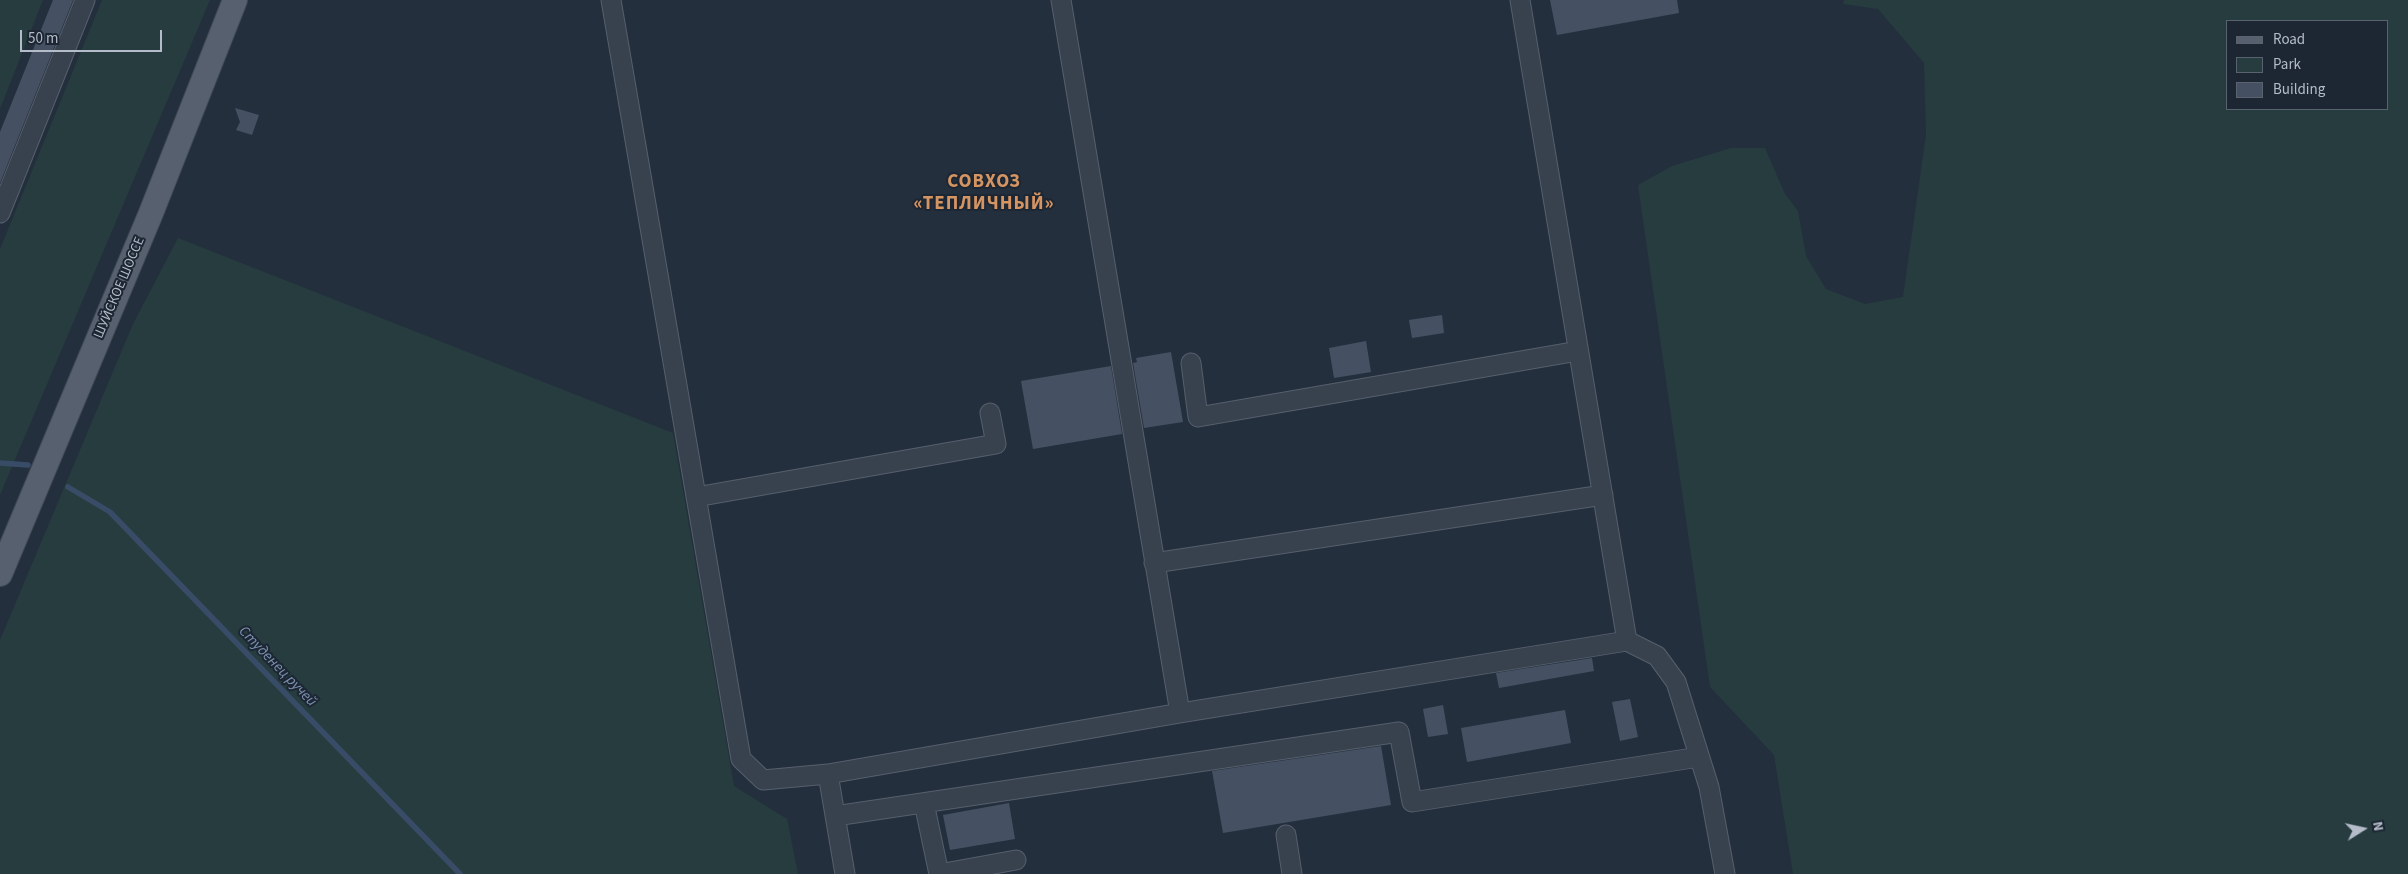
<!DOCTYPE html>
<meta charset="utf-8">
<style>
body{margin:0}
#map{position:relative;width:2408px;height:874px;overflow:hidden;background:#242f3e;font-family:"Source Sans 3",sans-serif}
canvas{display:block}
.legend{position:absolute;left:2226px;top:20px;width:162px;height:90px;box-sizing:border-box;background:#1d2633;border:1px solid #59626f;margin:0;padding:6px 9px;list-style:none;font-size:15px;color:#b4bcc9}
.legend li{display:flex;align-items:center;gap:10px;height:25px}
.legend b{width:25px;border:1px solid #59626f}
.north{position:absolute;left:2338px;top:804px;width:50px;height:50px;-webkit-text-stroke:4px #1d2633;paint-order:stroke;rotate:80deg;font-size:14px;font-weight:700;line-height:20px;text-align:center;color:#b4bcc9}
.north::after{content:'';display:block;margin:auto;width:18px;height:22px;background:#b4bcc9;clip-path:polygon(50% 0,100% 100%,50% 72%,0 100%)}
.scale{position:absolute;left:20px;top:30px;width:142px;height:22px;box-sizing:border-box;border:2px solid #b4bcc9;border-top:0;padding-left:6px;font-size:15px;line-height:18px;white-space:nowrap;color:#b4bcc9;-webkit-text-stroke:4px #1d2633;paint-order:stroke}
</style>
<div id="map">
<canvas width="2408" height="874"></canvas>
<ul class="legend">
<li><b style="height:6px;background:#56606e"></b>Road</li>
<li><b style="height:14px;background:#263c3f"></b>Park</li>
<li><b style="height:14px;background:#455162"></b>Building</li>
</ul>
<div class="north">N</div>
<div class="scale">50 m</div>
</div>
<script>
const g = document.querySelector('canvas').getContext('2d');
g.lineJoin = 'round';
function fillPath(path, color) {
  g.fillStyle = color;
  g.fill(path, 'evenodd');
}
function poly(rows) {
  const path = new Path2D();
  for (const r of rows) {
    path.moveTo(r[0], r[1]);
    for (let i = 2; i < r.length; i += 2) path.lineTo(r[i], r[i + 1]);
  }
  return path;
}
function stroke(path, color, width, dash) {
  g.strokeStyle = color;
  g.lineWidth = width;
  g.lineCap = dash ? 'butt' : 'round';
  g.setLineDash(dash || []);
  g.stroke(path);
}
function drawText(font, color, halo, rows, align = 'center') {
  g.font = font + ' "Source Sans 3",sans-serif';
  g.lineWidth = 4;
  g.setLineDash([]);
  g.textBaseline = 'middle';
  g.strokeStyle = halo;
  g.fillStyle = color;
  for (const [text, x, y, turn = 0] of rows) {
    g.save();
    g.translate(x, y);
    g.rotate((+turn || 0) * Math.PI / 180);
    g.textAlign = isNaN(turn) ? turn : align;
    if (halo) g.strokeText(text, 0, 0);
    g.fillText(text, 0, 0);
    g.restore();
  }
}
const green = poly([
 [0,0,43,0,0,109],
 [102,0,210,0,0,495,0,249],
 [1844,0,2408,0,2408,874,1793,874,1774,755,1710,687,1638,185,1672,166,1731,148,1765,148,1785,194,1798,211,1806,256,1826,289,1865,304,1903,297,1926,135,1924,63,1878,9,1843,4],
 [2227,21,2387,21,2387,109,2227,109],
 [178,238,673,433,734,786,787,819,798,874,0,874,0,640,133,324]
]);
const stream = poly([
 [0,463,28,465],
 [68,487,110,512,460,874]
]);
const building = poly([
 [53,0,73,0,0,183,0,132],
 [1550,0,1677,0,1679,13,1557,35],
 [235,108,259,115,252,135,236,130,240,122],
 [1442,315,1444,333,1412,338,1409,320],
 [1366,341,1371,372,1334,378,1329,348],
 [1171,352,1183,422,1144,428,1133,363,1137,362,1136,358],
 [1111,366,1122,434,1033,449,1021,381],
 [1592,658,1594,671,1499,688,1496,673],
 [1630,699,1638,737,1620,741,1612,702],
 [1443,705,1448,734,1428,737,1423,709],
 [1565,710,1571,743,1467,762,1461,728],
 [1381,746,1391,805,1223,833,1212,771],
 [1009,803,1015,839,950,850,943,815]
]);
const minor = poly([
 [611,0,741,759,763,780,828,774,1180,713,1627,641],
 [1061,0,1180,713],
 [1520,0,1627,641,1657,656,1676,682,1709,787,1725,874],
 [0,213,85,0],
 [1191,363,1198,417,1578,351],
 [696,497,996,444,990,413],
 [1154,563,1603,495],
 [828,774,845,874],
 [924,803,939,874],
 [835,816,1399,732,1412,802,1699,757],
 [1286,835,1292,874],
 [939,874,1016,860]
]);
const major = poly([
 [0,574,151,213,235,0]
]);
const streetNames = [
 ["ШУЙСКОЕ ШОССЕ",120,288,-67]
];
const waterNames = [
 ["Студенец ручей",277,667,46]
];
const districtNames = [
 ["СОВХОЗ",984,183],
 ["«ТЕПЛИЧНЫЙ»",984,205]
];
fillPath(green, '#263c3f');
stroke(stream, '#394c67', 5.5);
fillPath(building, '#455162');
stroke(minor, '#565f6c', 21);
stroke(major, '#414a57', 26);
stroke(minor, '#38414e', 19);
stroke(major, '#56606e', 24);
drawText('14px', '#b4bcc9', '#1d2633', streetNames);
drawText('italic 15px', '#7c92b1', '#1d2633', waterNames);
g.letterSpacing = '1px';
drawText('bold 19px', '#d59563', '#1d2633', districtNames);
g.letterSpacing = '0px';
</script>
